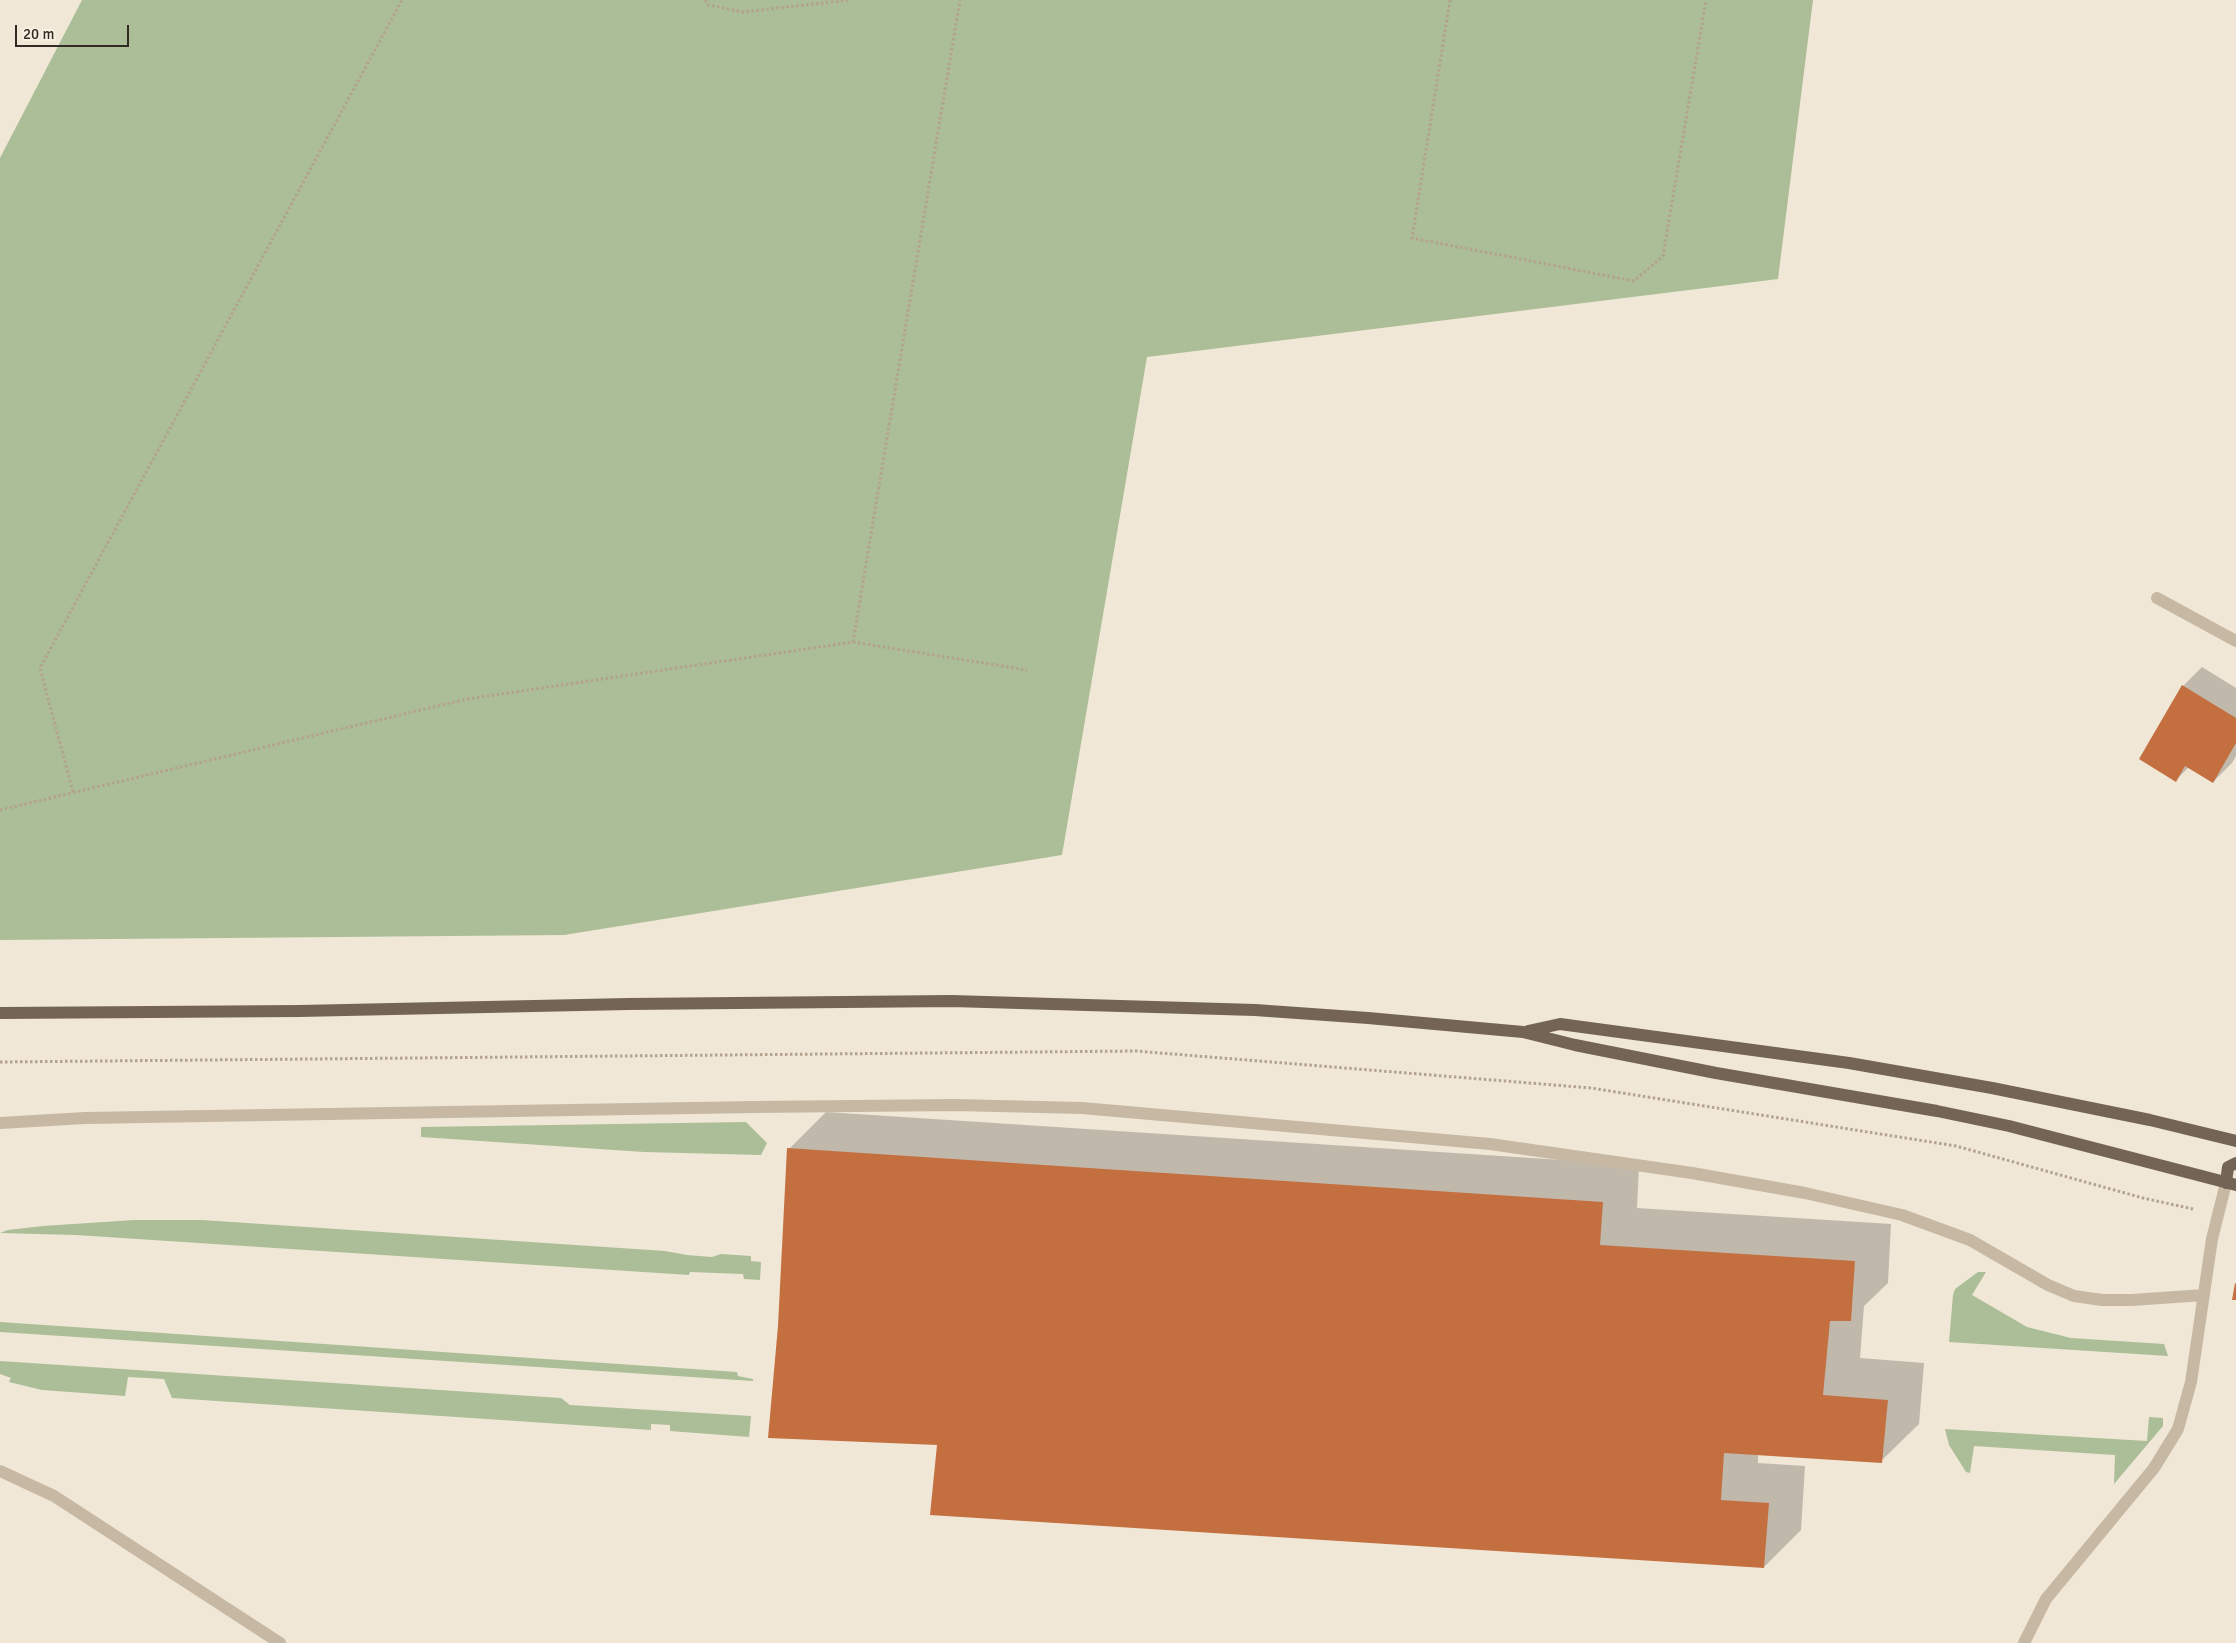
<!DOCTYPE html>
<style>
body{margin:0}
#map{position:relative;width:2236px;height:1643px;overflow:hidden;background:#f0e7d6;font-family:Signika,sans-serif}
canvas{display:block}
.scale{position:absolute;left:15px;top:25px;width:114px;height:22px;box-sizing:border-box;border:2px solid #322b25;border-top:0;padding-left:6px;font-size:15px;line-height:18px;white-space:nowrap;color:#322b25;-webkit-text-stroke:4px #f8f1e2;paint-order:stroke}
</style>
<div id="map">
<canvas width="2236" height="1643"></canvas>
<div class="scale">20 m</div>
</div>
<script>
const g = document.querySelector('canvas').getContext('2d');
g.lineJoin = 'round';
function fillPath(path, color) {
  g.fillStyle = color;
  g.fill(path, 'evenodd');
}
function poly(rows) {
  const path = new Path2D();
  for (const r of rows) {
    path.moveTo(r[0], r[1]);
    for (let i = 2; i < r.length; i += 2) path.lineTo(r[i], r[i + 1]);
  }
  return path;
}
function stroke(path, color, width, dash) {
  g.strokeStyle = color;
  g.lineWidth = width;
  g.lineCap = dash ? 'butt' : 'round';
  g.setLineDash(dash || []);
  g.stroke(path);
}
const green = poly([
 [82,0,1813,0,1778,279,1147,357,1062,855,564,935,0,940,0,158],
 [746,1122,767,1143,761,1155,644,1152,421,1137,421,1127],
 [134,1220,202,1220,665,1251,687,1255,712,1257,721,1254,751,1256,751,1261,761,1262,760,1280,744,1279,743,1274,690,1272,689,1275,76,1235,0,1233,8,1230,43,1226],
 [1978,1272,1986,1272,1972,1295,2027,1327,2071,1338,2164,1344,2168,1356,1949,1342,1953,1295,1955,1289],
 [0,1322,737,1372,738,1376,753,1379,753,1381,0,1332],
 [0,1361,561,1398,570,1405,751,1416,749,1437,670,1431,670,1425,651,1424,651,1430,172,1398,164,1379,128,1377,125,1396,42,1390,9,1382,11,1378,0,1374],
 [2149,1417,2163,1418,2163,1426,2114,1484,2115,1455,1974,1446,1970,1473,1966,1472,1949,1445,1945,1429,2147,1441]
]);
const shadow = poly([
 [2202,667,2236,688,2236,756,2232,763,2213,782,2189,767,2176,780,2183,686],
 [826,1112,1639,1165,1637,1208,1891,1224,1888,1283,1864,1306,1860,1358,1924,1363,1919,1424,1881,1461,1758,1453,1758,1463,1805,1466,1801,1530,1764,1567,938,1444,780,1326,789,1149]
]);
const building = poly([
 [2182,685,2236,718,2236,743,2213,783,2185,766,2176,782,2139,759],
 [787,1148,1603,1202,1600,1245,1855,1261,1851,1321,1830,1321,1823,1395,1888,1400,1882,1463,1724,1453,1721,1500,1769,1503,1764,1568,930,1515,937,1445,768,1438,778,1326],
 [2235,1283,2236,1284,2236,1300,2232,1300]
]);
const path = poly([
 [705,0,708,5,743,12,849,0],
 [1450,0,1412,238,1634,281,1663,256,1706,0],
 [853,642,1027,670],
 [73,792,40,668,402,0],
 [0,810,467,699,853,642,960,0],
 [0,1062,1136,1051,1591,1088,1956,1146,2143,1198,2193,1209]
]);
const minor = poly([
 [2157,598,2236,641],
 [0,1123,85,1118,754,1107,955,1105,1082,1108,1490,1144,1692,1173,1805,1193,1902,1215,1970,1240,2048,1285,2074,1296,2102,1300,2132,1300,2204,1295],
 [0,1471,54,1496,280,1643],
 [2024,1643,2046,1599,2154,1468,2178,1429,2191,1382,2212,1239,2226,1183]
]);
const major = poly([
 [0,1013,299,1011,628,1004,952,1001,1255,1010,1368,1018,1523,1032,1575,1045,1716,1073,1937,1111,2009,1126,2236,1185],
 [1528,1031,1560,1024,1849,1063,1992,1088,2150,1120,2236,1141],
 [2226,1183,2228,1167,2236,1163]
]);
fillPath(green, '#acbe97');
fillPath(shadow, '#0003');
fillPath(building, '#c46f40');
stroke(path, '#b3a28d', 3, [2.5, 2.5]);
stroke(minor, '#c7b8a3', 12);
stroke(major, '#746456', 12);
</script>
